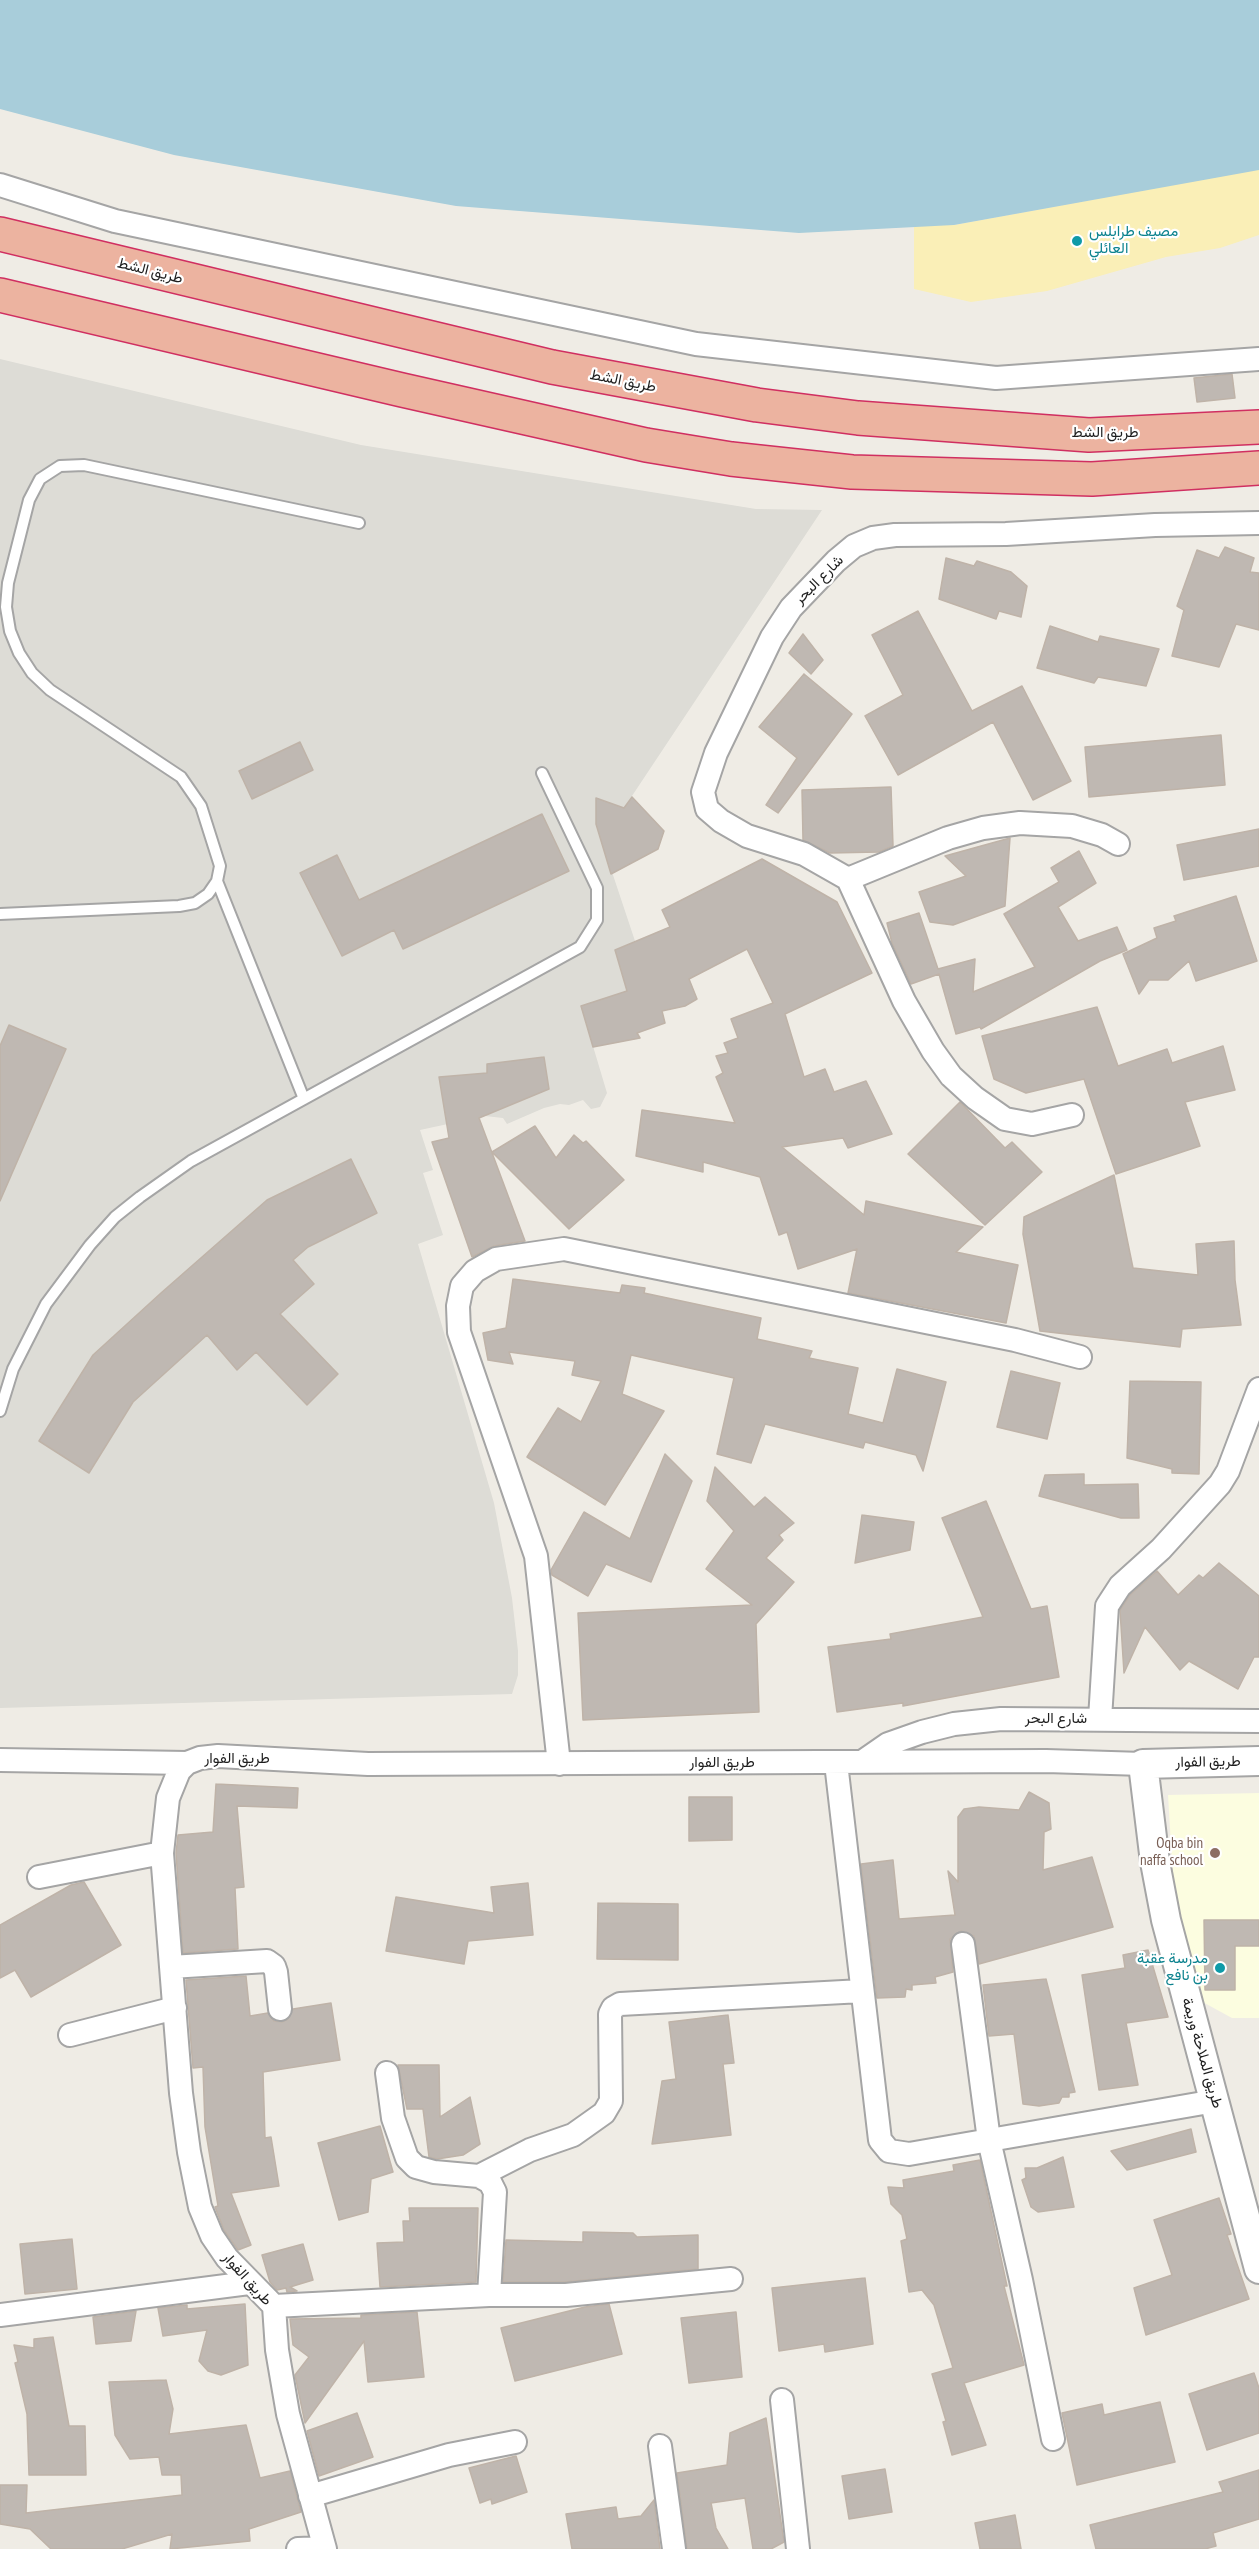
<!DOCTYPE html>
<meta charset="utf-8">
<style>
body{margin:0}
canvas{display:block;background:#efece5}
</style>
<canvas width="1259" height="2549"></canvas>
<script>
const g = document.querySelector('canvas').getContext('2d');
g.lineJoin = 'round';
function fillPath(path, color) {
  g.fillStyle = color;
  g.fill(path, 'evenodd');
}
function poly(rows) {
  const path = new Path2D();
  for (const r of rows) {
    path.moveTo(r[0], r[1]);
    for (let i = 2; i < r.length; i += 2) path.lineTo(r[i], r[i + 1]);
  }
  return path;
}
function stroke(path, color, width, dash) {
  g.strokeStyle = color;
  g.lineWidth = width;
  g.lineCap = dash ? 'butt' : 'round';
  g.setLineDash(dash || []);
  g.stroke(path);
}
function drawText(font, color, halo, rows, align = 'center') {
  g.font = font + ' "PT Sans Narrow",Vazirmatn,sans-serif';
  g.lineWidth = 4.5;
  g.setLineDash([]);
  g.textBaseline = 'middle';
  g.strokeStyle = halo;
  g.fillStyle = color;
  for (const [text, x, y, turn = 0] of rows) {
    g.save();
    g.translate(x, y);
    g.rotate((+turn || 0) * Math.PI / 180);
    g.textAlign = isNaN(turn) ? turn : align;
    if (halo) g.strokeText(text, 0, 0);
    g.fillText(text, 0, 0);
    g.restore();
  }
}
const education = poly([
 [1259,1793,1259,2018,1232,2018,1199,2000,1175,1910,1168,1795]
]);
const airport = poly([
 [0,359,361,445,756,509,822,510,624,808,596,798,596,824,635,941,615,950,627,991,581,1006,607,1093,600,1107,591,1109,583,1100,569,1105,560,1104,544,1108,507,1124,503,1118,485,1116,420,1130,433,1170,423,1173,443,1235,418,1244,494,1503,512,1598,518,1651,518,1675,512,1694,0,1708]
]);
const sand = poly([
 [1259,169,1259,235,1220,248,1166,257,1047,291,971,302,914,289,914,225,954,225]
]);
const water = poly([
 [0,0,1259,0,1259,170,954,225,799,233,456,206,174,155,0,109]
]);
const building = poly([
 [1232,374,1235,398,1197,402,1194,378,1232,374],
 [1225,547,1254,558,1250,572,1259,573,1259,630,1236,624,1219,667,1172,656,1184,610,1177,606,1197,550,1219,558,1225,547],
 [946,558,974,566,977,561,1011,572,1027,586,1021,617,999,611,996,619,939,599,946,558],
 [918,611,972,711,1022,686,1071,781,1033,800,993,722,898,775,865,716,903,695,872,635,918,611],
 [1050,626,1098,642,1100,636,1159,649,1146,686,1098,677,1094,683,1037,668,1050,626],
 [803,634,823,660,811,674,789,653,803,634],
 [804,674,852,714,778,813,766,805,797,758,759,727,804,674],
 [1221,735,1225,785,1089,797,1085,747,1221,735],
 [300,742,313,770,252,799,239,771,300,742],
 [891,787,893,846,879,852,830,853,803,840,802,790,891,787],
 [632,797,664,831,658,849,611,874,596,824,596,798,624,808,632,797],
 [542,814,569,871,403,949,394,930,342,956,300,873,337,855,359,900,542,814],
 [1259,829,1259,866,1184,880,1177,845,1259,829],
 [1010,838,1005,906,953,925,930,922,919,892,966,876,945,856,1010,838],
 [1079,851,1096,883,1058,907,1078,941,1117,927,1127,950,1100,961,981,1029,980,1027,956,1034,939,974,911,984,892,943,887,923,919,913,938,969,975,959,973,992,1035,967,1004,914,1059,882,1051,868,1079,851],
 [762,859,837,902,872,973,785,1014,804,1077,825,1069,834,1092,866,1081,892,1134,848,1148,843,1138,782,1147,864,1215,866,1201,983,1227,956,1252,1018,1265,1006,1323,848,1293,857,1249,798,1269,787,1232,779,1235,760,1177,703,1162,703,1172,636,1156,642,1110,735,1123,716,1077,723,1073,716,1056,728,1053,724,1043,738,1038,731,1019,773,1003,747,949,689,979,697,999,685,1006,662,1011,665,1023,637,1033,640,1038,593,1047,581,1006,627,991,615,950,670,927,662,910,762,859],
 [1236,896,1257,961,1196,981,1189,961,1168,980,1149,980,1139,994,1123,954,1157,938,1154,928,1176,921,1174,916,1236,896],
 [1097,1007,1118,1066,1167,1049,1172,1063,1223,1046,1235,1090,1185,1102,1200,1146,1116,1174,1084,1079,1026,1093,994,1079,982,1036,1097,1007],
 [9,1025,66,1049,0,1201,0,1046,9,1025],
 [544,1057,549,1089,479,1118,525,1241,494,1246,472,1257,432,1142,449,1138,439,1077,487,1073,487,1064,544,1057],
 [960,1102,1005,1148,1012,1142,1042,1172,985,1225,908,1154,960,1102],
 [535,1126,556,1158,574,1135,583,1143,586,1141,624,1180,569,1229,492,1152,535,1126],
 [351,1159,377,1213,308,1247,293,1260,314,1284,280,1314,338,1374,307,1405,256,1352,237,1370,207,1335,133,1402,89,1473,39,1441,93,1355,161,1293,267,1200,351,1159],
 [1114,1175,1133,1268,1198,1275,1196,1244,1234,1241,1235,1280,1241,1325,1182,1329,1180,1347,1040,1331,1023,1234,1024,1217,1114,1175],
 [513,1279,620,1293,622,1285,645,1288,644,1293,761,1318,757,1339,812,1351,809,1358,858,1368,848,1414,883,1423,897,1369,946,1382,923,1471,916,1455,865,1442,863,1448,765,1424,751,1463,717,1454,734,1378,631,1355,622,1394,664,1411,605,1505,527,1457,558,1408,581,1422,601,1381,572,1375,575,1361,509,1352,513,1364,488,1360,483,1333,506,1328,513,1279],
 [1011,1371,1060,1383,1047,1439,997,1427,1011,1371],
 [1130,1381,1201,1382,1199,1474,1172,1473,1172,1469,1127,1458,1130,1381],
 [665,1454,692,1481,651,1582,606,1564,588,1596,552,1575,551,1570,584,1512,630,1539,665,1454],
 [715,1467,754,1507,765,1497,794,1523,779,1535,783,1540,766,1558,794,1582,756,1624,759,1712,583,1720,578,1613,752,1605,706,1569,734,1531,707,1501,715,1467],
 [1084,1474,1084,1485,1138,1484,1139,1518,1121,1518,1039,1496,1045,1475,1084,1474],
 [986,1501,1031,1609,1047,1606,1059,1677,903,1706,903,1703,837,1712,828,1647,891,1639,890,1634,983,1617,942,1518,986,1501],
 [862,1515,914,1522,910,1550,855,1563,862,1515],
 [1219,1563,1259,1596,1259,1657,1254,1657,1238,1689,1189,1661,1180,1670,1145,1627,1124,1673,1120,1610,1130,1595,1157,1571,1178,1595,1199,1575,1203,1578,1219,1563],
 [216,1784,298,1788,297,1808,237,1806,244,1887,235,1888,238,1949,183,1953,176,1853,178,1835,213,1832,216,1784],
 [1029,1792,1049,1803,1051,1829,1044,1832,1043,1870,1092,1857,1113,1927,979,1964,974,1936,961,1931,950,1939,953,1972,935,1977,936,1983,912,1985,912,1990,906,1989,905,1997,877,1998,861,1864,893,1860,899,1919,955,1915,948,1871,958,1882,958,1817,964,1809,979,1807,1019,1810,1029,1792],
 [689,1797,732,1797,732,1840,689,1841,689,1797],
 [84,1882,121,1945,31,1997,15,1970,0,1978,0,1925,71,1885,84,1882],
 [528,1883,533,1935,468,1941,464,1964,386,1951,396,1897,494,1913,491,1887,528,1883],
 [598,1903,678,1904,678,1960,597,1959,598,1903],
 [1204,1920,1259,1920,1259,1946,1235,1946,1235,1990,1205,1990,1204,1920],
 [1148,1950,1168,2017,1126,2023,1138,2085,1099,2090,1082,1975,1125,1968,1123,1955,1148,1950],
 [246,1976,250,2016,268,2013,274,2021,282,2022,288,2019,293,2009,331,2003,340,2060,263,2072,265,2138,271,2137,279,2186,231,2193,251,2245,238,2250,224,2230,215,2207,218,2206,205,2127,203,2067,193,2068,186,1980,246,1976],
 [1046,1979,1075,2092,1069,2093,1069,2097,1062,2097,1059,2103,1039,2106,1023,2104,1014,2034,989,2036,983,1985,1046,1979],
 [728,2015,734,2063,723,2064,731,2135,652,2144,662,2081,676,2079,669,2022,728,2015],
 [398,2065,439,2065,440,2117,470,2097,480,2144,463,2155,437,2159,429,2157,423,2109,407,2109,398,2065],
 [380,2126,393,2172,371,2179,368,2212,339,2220,318,2143,380,2126],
 [1191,2129,1196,2152,1127,2170,1111,2151,1191,2129],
 [1063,2157,1074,2207,1038,2212,1031,2207,1022,2180,1026,2178,1025,2168,1037,2168,1063,2157],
 [980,2160,1007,2286,1004,2286,1024,2365,964,2383,986,2445,952,2455,943,2422,946,2421,932,2374,953,2368,934,2305,922,2290,909,2292,901,2241,907,2239,902,2215,891,2204,888,2187,904,2188,903,2180,954,2171,953,2165,980,2160],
 [1219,2198,1231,2234,1227,2235,1249,2299,1146,2335,1134,2288,1172,2275,1154,2220,1219,2198],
 [409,2208,478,2208,476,2282,380,2287,377,2243,404,2242,403,2221,410,2221,409,2208],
 [583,2232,633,2233,637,2237,698,2235,698,2269,565,2282,503,2282,506,2240,583,2242,583,2232],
 [72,2239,77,2289,25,2294,20,2244,72,2239],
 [303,2244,313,2280,290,2287,297,2291,287,2292,286,2288,277,2290,270,2282,262,2255,303,2244],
 [865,2278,873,2344,825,2352,824,2344,779,2351,772,2288,865,2278],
 [245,2304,248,2365,221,2375,208,2371,199,2361,207,2330,163,2336,158,2308,187,2305,187,2309,245,2304],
 [609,2304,622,2354,515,2381,501,2328,585,2307,609,2304],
 [136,2311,131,2341,96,2344,93,2317,136,2311],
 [417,2312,424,2377,368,2382,364,2341,305,2423,295,2375,309,2357,293,2345,290,2319,361,2318,361,2315,417,2312],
 [736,2312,742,2377,689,2383,681,2318,736,2312],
 [53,2337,69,2426,85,2426,86,2475,29,2475,27,2414,15,2363,18,2362,14,2345,34,2348,34,2339,53,2337],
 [1254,2373,1259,2388,1259,2433,1207,2450,1189,2394,1254,2373],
 [166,2380,173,2409,169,2434,246,2425,260,2478,290,2471,301,2512,249,2529,250,2541,170,2549,172,2534,122,2549,51,2549,30,2529,0,2524,0,2485,27,2485,26,2513,182,2495,181,2475,162,2475,159,2457,130,2459,115,2435,109,2382,166,2380],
 [1160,2402,1175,2462,1077,2485,1062,2413,1102,2404,1104,2415,1160,2402],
 [357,2413,373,2457,319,2476,307,2431,357,2413],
 [766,2418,784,2542,771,2549,753,2549,745,2498,711,2503,716,2528,728,2549,687,2549,677,2473,727,2465,730,2433,766,2418],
 [516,2456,527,2492,492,2504,491,2499,480,2503,469,2468,516,2456],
 [885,2469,892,2512,849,2519,842,2476,885,2469],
 [1259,2470,1259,2519,1213,2533,1216,2546,1205,2549,1096,2549,1090,2525,1223,2492,1219,2482,1259,2470],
 [654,2500,660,2549,572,2549,566,2514,616,2507,618,2519,641,2516,654,2500],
 [1015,2515,1021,2549,980,2549,975,2523,1015,2515]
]);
const service = poly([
 [217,881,304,1099],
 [0,914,179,906,195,903,208,894,217,881,220,866,201,806,181,777,50,690,32,673,19,653,10,631,6,607,8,583,29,500,40,479,60,466,84,465,359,523],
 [0,1411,13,1369,46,1304,90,1245,115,1217,140,1197,191,1161,580,947,597,920,597,888,542,773]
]);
const minor = poly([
 [0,185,115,221,696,344,996,378,1259,359],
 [848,879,804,854,747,836,721,821,707,809,703,792,716,753,772,637,791,608,836,561,854,546,873,538,895,535,1006,534,1155,525,1259,523],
 [848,879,904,1001,933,1051,951,1076,975,1098,1005,1119,1032,1124,1072,1115],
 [848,879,948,838,983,828,1020,823,1072,826,1102,835,1118,844],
 [1100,1719,1107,1606,1120,1586,1161,1549,1220,1484,1228,1471,1259,1389],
 [0,1760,187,1763],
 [862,1762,888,1744,922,1732,954,1724,1001,1719,1259,1721],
 [836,1763,880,2140,889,2151,909,2154,1215,2101],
 [559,1764,536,1556,459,1332,458,1306,462,1286,475,1271,496,1259,564,1249,1015,1340,1080,1357],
 [39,1877,162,1853],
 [963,1944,989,2140,1021,2280,1053,2439],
 [171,1967,267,1961,274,1966,276,1972,280,2009],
 [70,2035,175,2008],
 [387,2073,393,2118,407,2158,416,2167,434,2172,479,2176,490,2182,495,2192,489,2295],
 [479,2176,530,2150,573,2135,604,2113,611,2101,610,2014,613,2008,620,2004,862,1991],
 [274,2306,489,2295,566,2295,731,2279],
 [0,2315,249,2283],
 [782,2400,798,2549],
 [660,2446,674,2549],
 [310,2496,449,2455,515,2442],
 [298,2549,324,2548],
 [325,2549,288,2414,277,2350,274,2306,227,2258,212,2236,200,2207,189,2152,181,2093,162,1853,168,1798,179,1771,187,1763,200,1758,218,1756,368,1764,1046,1761,1143,1764]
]);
const tertiary = poly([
 [1259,1761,1143,1764,1155,1862,1166,1920,1259,2269]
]);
const trunk = poly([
 [0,234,552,367,757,405,858,418,1089,435,1259,427],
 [0,295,402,390,646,445,731,459,852,472,1092,479,1259,468]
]);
const markers = [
 [1077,241,6,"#0f9aa8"],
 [1215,1853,6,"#8d6e63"],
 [1220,1968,6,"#0f9aa8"]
];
const cultureNames = [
 ["مصيف طرابلس",1089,232],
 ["العائلي",1089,249],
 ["مدرسة عقبة",1208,1959,"right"],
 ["بن نافع",1208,1976,"right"]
];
const streetNames = [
 ["طريق الشط",150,271,14],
 ["طريق الشط",623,381,11],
 ["طريق الشط",1105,433],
 ["شارع البحر",819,580,-45],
 ["شارع البحر",1056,1719],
 ["طريق الفوار",237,1759],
 ["طريق الفوار",1208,1762,-1],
 ["طريق الفوار",722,1763],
 ["طريق الملاحة وريمة",1202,2053,74],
 ["طريق الفوار",247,2279,48]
];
const educationNames = [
 ["Oqba bin",1203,1844],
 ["naffa school",1203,1861]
];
fillPath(education, '#fcfde0');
fillPath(airport, '#dddcd6');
fillPath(sand, '#faefb7');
fillPath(water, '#a8cdda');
fillPath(building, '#bfb8b2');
stroke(building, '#bfb3a8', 1.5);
stroke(service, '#a5a5a5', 14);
stroke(minor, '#a5a5a5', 26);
stroke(tertiary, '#a5a5a5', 32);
stroke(trunk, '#d02f61', 36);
stroke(service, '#fff', 10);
stroke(minor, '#fff', 22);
stroke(tertiary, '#fff', 28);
stroke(trunk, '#ecb3a0', 33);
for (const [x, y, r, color] of markers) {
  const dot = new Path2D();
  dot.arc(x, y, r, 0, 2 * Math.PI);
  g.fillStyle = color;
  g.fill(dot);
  stroke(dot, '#fff', 2);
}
drawText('15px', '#0d838f', '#fff', cultureNames, 'left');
drawText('15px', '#1e1e1e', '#fff', streetNames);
drawText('15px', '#785e54', '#fff', educationNames, 'right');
</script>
